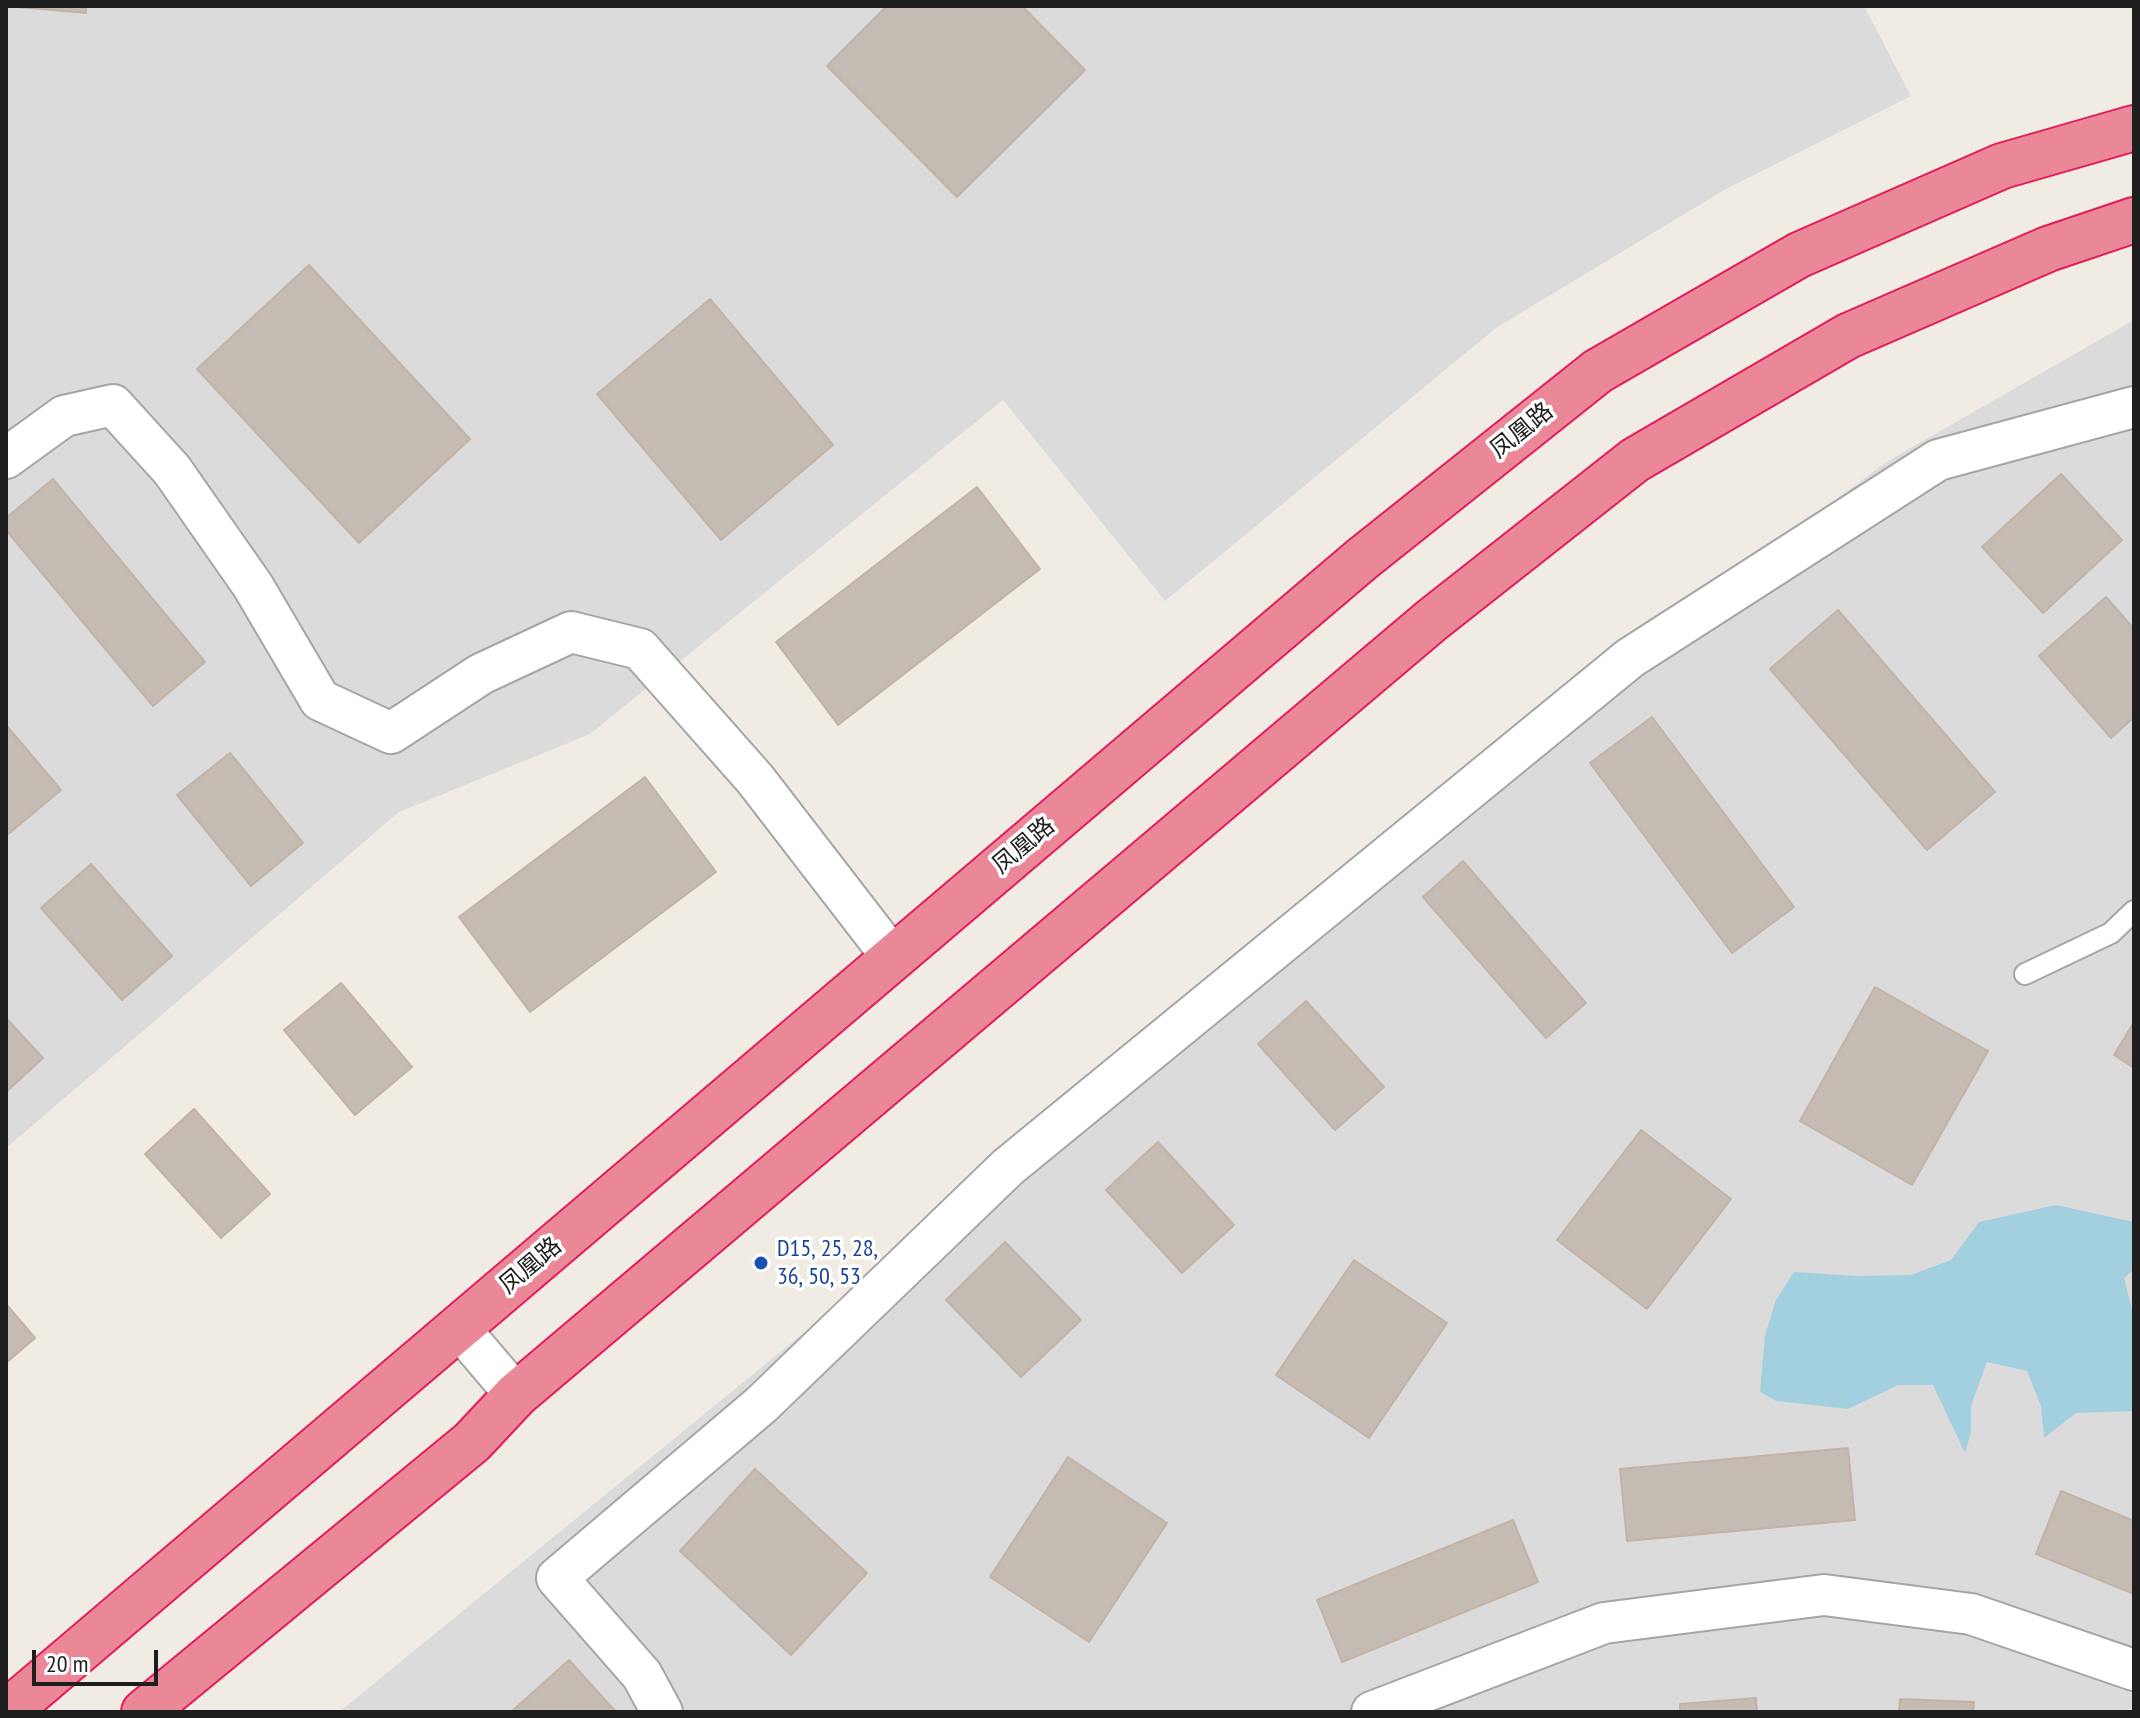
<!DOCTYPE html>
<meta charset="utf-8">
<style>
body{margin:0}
#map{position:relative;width:2140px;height:1718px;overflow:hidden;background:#f0ece4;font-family:"PT Sans Narrow",sans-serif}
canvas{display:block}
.frame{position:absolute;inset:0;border:8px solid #1e1e1e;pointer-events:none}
.scale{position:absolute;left:32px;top:1650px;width:126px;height:36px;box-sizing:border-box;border:4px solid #1e1e1e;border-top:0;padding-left:10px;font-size:24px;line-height:28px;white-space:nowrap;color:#1e1e1e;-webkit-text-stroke:6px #fff;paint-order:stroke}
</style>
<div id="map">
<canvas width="2140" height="1718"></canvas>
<div class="frame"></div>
<div class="scale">20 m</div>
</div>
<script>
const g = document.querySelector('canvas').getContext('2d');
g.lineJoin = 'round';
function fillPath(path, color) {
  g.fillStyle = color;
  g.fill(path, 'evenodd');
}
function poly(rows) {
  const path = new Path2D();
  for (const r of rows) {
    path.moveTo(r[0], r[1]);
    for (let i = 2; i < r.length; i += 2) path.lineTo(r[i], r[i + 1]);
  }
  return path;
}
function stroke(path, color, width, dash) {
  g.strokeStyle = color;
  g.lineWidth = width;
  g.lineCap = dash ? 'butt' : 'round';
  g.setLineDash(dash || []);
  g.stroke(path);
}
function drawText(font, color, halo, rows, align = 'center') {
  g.font = font + ' "PT Sans Narrow","Noto Sans SC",sans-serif';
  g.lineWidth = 7;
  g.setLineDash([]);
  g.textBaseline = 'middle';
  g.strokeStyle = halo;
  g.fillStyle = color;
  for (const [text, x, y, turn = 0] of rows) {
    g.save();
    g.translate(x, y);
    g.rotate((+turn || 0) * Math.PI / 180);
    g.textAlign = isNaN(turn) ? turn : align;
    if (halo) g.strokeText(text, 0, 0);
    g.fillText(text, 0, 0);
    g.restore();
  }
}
const residential = poly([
 [6,6,1864,6,1911,96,1724,190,1496,328,1165,601,1003,400,590,734,399,812,6,1148],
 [2134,320,2134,1712,339,1712,1724,582,1888,461]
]);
const water = poly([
 [2056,1205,2134,1222,2134,1269,2124,1278,2134,1317,2134,1411,2076,1413,2044,1438,2041,1406,2027,1371,1987,1362,1971,1406,1971,1432,1965,1453,1933,1385,1898,1385,1848,1409,1776,1401,1760,1392,1765,1335,1776,1300,1794,1272,1857,1276,1911,1275,1951,1260,1979,1222]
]);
const building = poly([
 [6,6,86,6,86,13,6,6],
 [887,6,1022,6,1085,70,957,197,827,66,887,6],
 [309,265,470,439,359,543,197,369,309,265],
 [710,299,833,445,721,540,597,394,710,299],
 [2061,474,2122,540,2043,613,1982,547,2061,474],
 [53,479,205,662,153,706,6,530,6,518,53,479],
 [977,487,1040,569,838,725,776,642,977,487],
 [2106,597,2134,629,2134,717,2111,738,2039,656,2106,597],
 [1838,610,1995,792,1927,850,1770,669,1838,610],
 [1652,717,1794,907,1732,953,1590,763,1652,717],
 [6,725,61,790,7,835,6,834,6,725],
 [230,753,303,843,251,886,177,795,230,753],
 [645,777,716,872,530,1012,459,917,645,777],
 [1463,861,1586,1003,1546,1038,1423,897,1463,861],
 [91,864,172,956,122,1000,41,908,91,864],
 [341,983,412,1067,355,1115,284,1030,341,983],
 [1875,987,1988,1051,1912,1185,1800,1121,1875,987],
 [1306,1001,1384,1087,1335,1130,1258,1044,1306,1001],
 [6,1018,43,1058,6,1092,6,1018],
 [2134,1022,2134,1068,2114,1055,2134,1022],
 [194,1109,270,1194,221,1238,145,1154,194,1109],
 [1641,1130,1731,1199,1647,1309,1557,1240,1641,1130],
 [1158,1142,1234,1225,1182,1273,1106,1190,1158,1142],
 [1005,1242,1081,1320,1021,1377,946,1300,1005,1242],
 [1354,1260,1447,1323,1369,1438,1276,1375,1354,1260],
 [6,1304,35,1338,6,1363,6,1304],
 [1848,1448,1855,1520,1627,1541,1620,1469,1848,1448],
 [1068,1457,1167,1523,1089,1642,990,1577,1068,1457],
 [755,1469,867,1573,791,1655,680,1551,755,1469],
 [2061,1491,2134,1521,2134,1594,2036,1554,2061,1491],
 [1513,1520,1538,1582,1342,1662,1317,1600,1513,1520],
 [569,1660,616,1712,511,1712,569,1660],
 [1756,1698,1757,1712,1680,1712,1680,1704,1756,1698],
 [1900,1699,1974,1702,1973,1712,1899,1712,1900,1699]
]);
const lane = poly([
 [2025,974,2111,933,2134,911]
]);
const street = poly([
 [6,458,64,416,113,405,172,470,253,586,320,700,391,733,481,674,571,632,640,649,755,779,893,958],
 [459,1328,516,1395],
 [662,1712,642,1675,557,1578,761,1405,1008,1167,1630,658,1938,460,2134,407],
 [1372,1712,1604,1623,1824,1595,1971,1614,2134,1670]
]);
const highway = poly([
 [7,1712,1362,559,1598,371,1799,255,2002,166,2134,128],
 [144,1712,472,1442,516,1395,1432,620,1635,460,1848,336,2048,249,2134,220]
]);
const markers = [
 [761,1263,8,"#1a4fb4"]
];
const streetNames = [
 ["凤凰路",1522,431,-39],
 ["凤凰路",1024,846,-40],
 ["凤凰路",531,1266,-40]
];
const transitNames = [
 ["D15, 25, 28,",777,1249],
 ["36, 50, 53",777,1277]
];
fillPath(residential, '#dcdbdb');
fillPath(water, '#a2d0df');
fillPath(building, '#c4bbb3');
stroke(building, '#c2b3a5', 2);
stroke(lane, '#a5a5a5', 24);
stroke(street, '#a5a5a5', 44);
stroke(highway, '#e21c5c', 48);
stroke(lane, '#fff', 20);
stroke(street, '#fff', 40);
stroke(highway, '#eb8898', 44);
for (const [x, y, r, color] of markers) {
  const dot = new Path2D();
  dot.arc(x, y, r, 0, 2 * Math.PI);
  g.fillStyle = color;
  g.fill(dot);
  stroke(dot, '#fff', 3);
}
drawText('24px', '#1e1e1e', '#fff', streetNames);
drawText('24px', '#164399', '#fff', transitNames, 'left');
</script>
